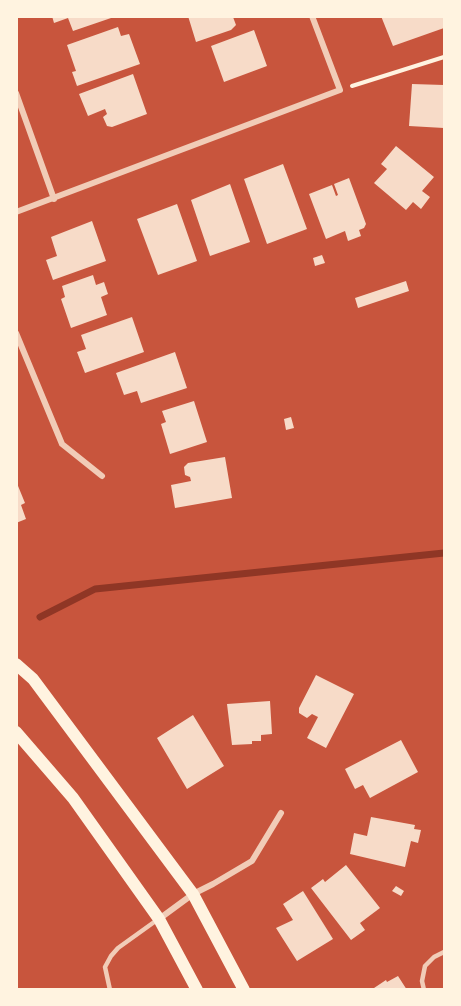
<!DOCTYPE html>
<style>
body{margin:0}
#map{position:relative;width:461px;height:1006px;overflow:hidden;background:#c8553d;font-family:Merriweather,serif}
canvas{display:block}
.frame{position:absolute;inset:0;border:18px solid #fff3e0;pointer-events:none}
</style>
<div id="map">
<canvas width="461" height="1006"></canvas>
<div class="frame"></div>
</div>
<script>
const g = document.querySelector('canvas').getContext('2d');
g.lineJoin = 'round';
function poly(rows) {
  const path = new Path2D();
  for (const r of rows) {
    path.moveTo(r[0], r[1]);
    for (let i = 2; i < r.length; i += 2) path.lineTo(r[i], r[i + 1]);
  }
  return path;
}
function stroke(path, color, width, dash) {
  g.strokeStyle = color;
  g.lineWidth = width;
  g.lineCap = dash ? 'butt' : 'round';
  g.setLineDash(dash || []);
  g.stroke(path);
}
function fillPath(path, color) {
  g.fillStyle = color;
  g.fill(path, 'evenodd');
}
const stream = poly([
 [40,617,95,589,444,553]
]);
const building = poly([
 [52,16,114,16,114,17,73,31,68,18,54,23],
 [188,16,233,17,236,25,231,30,196,42],
 [381,16,444,16,444,28,393,46],
 [118,27,121,36,129,34,140,64,77,86,72,72,76,71,67,45],
 [254,30,267,66,224,82,211,46],
 [133,74,147,114,112,127,107,126,103,117,107,114,105,109,88,116,79,94],
 [412,84,444,85,444,128,409,126],
 [396,146,434,177,422,191,430,197,421,209,413,202,406,210,374,183,387,169,381,164],
 [283,164,307,229,267,244,244,179],
 [349,178,366,224,364,228,359,230,361,236,348,241,345,231,326,239,309,194,332,185,336,196,338,195,334,184],
 [230,184,250,242,210,256,191,200],
 [177,204,197,261,158,275,137,219],
 [92,221,106,261,53,280,46,260,57,256,51,237],
 [322,255,325,263,315,266,313,258],
 [93,275,96,285,104,282,108,294,101,297,107,315,71,328,61,299,65,297,62,286],
 [406,281,409,291,358,308,355,298],
 [132,317,144,352,85,373,77,352,86,349,81,335],
 [175,352,187,388,141,403,137,391,124,395,116,373],
 [194,401,207,442,170,454,161,424,166,422,162,411],
 [291,417,294,428,286,430,284,419],
 [225,457,232,498,175,508,171,485,191,481,190,477,185,475,184,467,188,463],
 [16,481,25,503,21,505,26,519,16,523],
 [316,675,354,694,326,748,307,738,318,717,312,714,307,718,299,713,299,708],
 [270,701,272,734,261,735,261,741,252,741,252,744,232,745,227,704],
 [193,715,224,766,187,789,157,738],
 [401,740,418,772,370,798,363,785,355,789,345,769],
 [371,817,415,825,414,829,421,830,418,843,411,841,405,867,350,854,354,833,367,836],
 [346,865,380,908,360,923,365,930,351,940,311,888,323,879,325,882],
 [396,886,404,891,401,896,392,891],
 [303,891,333,939,297,961,276,928,293,920,283,904],
 [398,976,407,990,371,990,386,980,387,982]
]);
const path = poly([
 [352,86,444,57]
]);
const service = poly([
 [110,990,105,967,111,956,118,948,157,920],
 [424,990,422,981,425,966,434,957,444,952]
]);
const minor = poly([
 [16,93,54,199],
 [16,212,340,90,312,16],
 [16,333,62,444,102,476],
 [159,919,193,894,213,884,252,861,281,813]
]);
const secondary = poly([
 [16,664,33,679,193,894,244,990],
 [16,732,73,798,159,919,197,990]
]);
stroke(stream, '#8f3625', 7);
fillPath(building, '#f7dbc8');
stroke(path, '#fff3e0', 4);
stroke(service, '#f1ccb7', 4.5);
stroke(minor, '#f1ccb7', 6);
stroke(secondary, '#fff3e0', 12);
</script>
